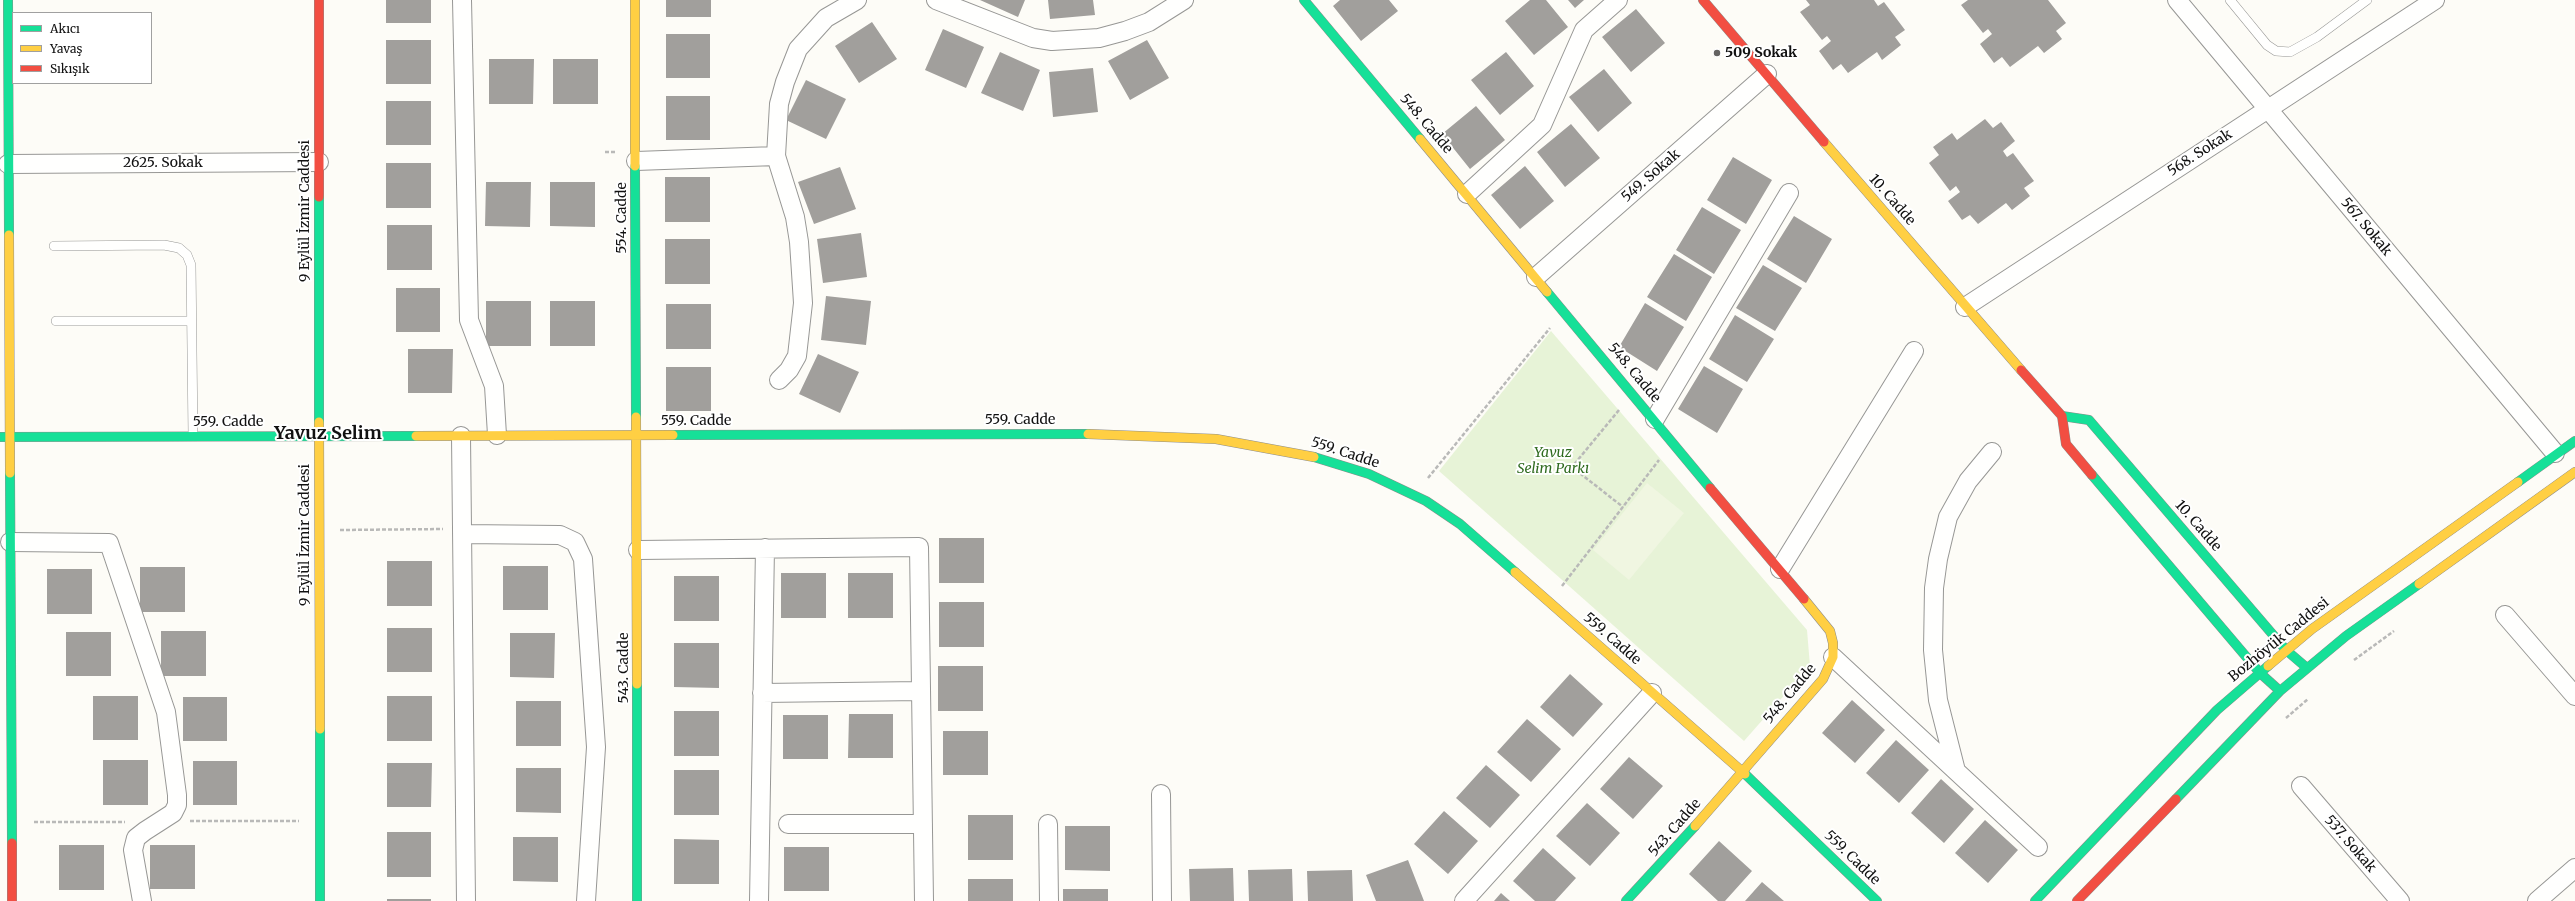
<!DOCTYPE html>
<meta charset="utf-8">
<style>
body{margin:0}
#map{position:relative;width:2575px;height:901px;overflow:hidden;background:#fdfcf7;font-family:Merriweather,serif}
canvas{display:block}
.legend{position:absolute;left:12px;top:12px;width:140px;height:72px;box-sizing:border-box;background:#fff;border:1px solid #a0a0a0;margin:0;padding:5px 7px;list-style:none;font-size:12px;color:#111}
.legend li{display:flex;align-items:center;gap:8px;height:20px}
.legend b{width:20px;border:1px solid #a0a0a0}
</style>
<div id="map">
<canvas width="2575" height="901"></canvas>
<ul class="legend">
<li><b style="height:5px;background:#16e098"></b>Akıcı</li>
<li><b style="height:5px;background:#ffcf43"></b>Yavaş</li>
<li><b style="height:5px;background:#f24e42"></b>Sıkışık</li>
</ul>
</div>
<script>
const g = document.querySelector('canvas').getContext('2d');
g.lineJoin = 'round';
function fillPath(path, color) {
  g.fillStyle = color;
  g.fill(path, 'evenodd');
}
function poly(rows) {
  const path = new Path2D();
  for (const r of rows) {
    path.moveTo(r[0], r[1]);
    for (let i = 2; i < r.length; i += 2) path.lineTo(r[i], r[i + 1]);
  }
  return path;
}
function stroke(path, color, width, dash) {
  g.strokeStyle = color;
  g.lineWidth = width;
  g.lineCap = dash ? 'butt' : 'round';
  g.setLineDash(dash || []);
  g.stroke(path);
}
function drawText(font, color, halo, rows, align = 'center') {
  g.font = font + ' Merriweather,serif';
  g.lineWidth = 4;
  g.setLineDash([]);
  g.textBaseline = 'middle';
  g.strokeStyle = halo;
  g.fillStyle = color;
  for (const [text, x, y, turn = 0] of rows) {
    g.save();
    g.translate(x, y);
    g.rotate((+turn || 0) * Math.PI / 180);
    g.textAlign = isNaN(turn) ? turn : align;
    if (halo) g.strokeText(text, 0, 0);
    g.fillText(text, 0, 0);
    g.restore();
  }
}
const green = poly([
 [1551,331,1807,630,1810,666,1744,741,1439,471]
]);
const pitch = poly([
 [1647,483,1684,513,1629,580,1593,550]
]);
const building = poly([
 [386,0,431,0,431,23,386,23],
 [666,0,711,0,711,17,666,17],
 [980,0,1025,0,1018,17],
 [1048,0,1093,0,1095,15,1050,19],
 [1340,0,1389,0,1398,11,1361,41,1333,6],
 [1530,0,1546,0,1568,27,1534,55,1505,21],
 [1568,0,1584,0,1575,8],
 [1806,0,1874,0,1878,6,1884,2,1905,30,1895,37,1901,45,1882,60,1877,52,1848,73,1841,64,1833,70,1819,51,1831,41,1827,36,1822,40,1800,12,1810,5],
 [1968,0,2048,0,2066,23,2056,31,2062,39,2044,53,2038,46,2010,67,2002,57,1994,63,1980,44,1992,34,1988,29,1983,33,1961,5],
 [1636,9,1665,43,1631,72,1602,37],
 [872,22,897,59,859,83,835,46],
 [943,29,984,47,966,88,925,70],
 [666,34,710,34,710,78,666,78],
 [386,40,431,40,431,84,386,84],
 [1147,40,1169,78,1130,100,1108,61],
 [1000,52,1040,70,1023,111,981,93],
 [1506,52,1534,86,1500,115,1471,80],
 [489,59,534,59,533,104,489,104],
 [553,59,598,59,598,104,553,104],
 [1093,68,1098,112,1053,117,1049,72],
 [1604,69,1632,103,1598,132,1569,97],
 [806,80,846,99,826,139,786,120],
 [666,96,710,96,710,140,666,140],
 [386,101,431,101,431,145,386,145],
 [1476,106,1505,140,1470,169,1442,134],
 [1985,119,1993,128,2001,122,2015,141,2003,151,2007,157,2013,153,2034,181,2024,188,2030,196,2012,210,2006,203,1978,224,1970,215,1962,220,1948,201,1960,192,1956,186,1950,191,1929,163,1939,155,1933,147,1952,133,1957,140],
 [1571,124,1600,158,1565,187,1537,152],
 [1733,157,1772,180,1746,224,1707,200],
 [386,163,431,163,431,208,386,208],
 [1525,166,1554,201,1520,229,1491,195],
 [840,167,856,209,814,224,798,182],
 [665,177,710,177,710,222,665,222],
 [486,182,531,182,530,227,485,226],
 [550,182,595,182,595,227,550,226],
 [1702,207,1741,230,1714,274,1676,250],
 [1794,216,1832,239,1806,283,1767,259],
 [387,225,432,225,432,270,387,270],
 [861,233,867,277,823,283,817,239],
 [665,239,710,239,710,284,665,284],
 [1674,254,1712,277,1686,321,1647,297],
 [1763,265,1802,288,1775,331,1736,308],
 [396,288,440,288,440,332,396,332],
 [826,296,871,301,866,345,821,340],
 [486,301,531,301,531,346,486,346],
 [550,301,595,301,595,346,550,346],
 [1645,303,1684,327,1657,371,1619,347],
 [666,304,711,304,711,349,666,349],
 [1735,315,1774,339,1747,382,1709,359],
 [408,349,453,349,452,393,408,393],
 [818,354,859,372,840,413,799,394],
 [1704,366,1743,389,1717,433,1678,409],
 [666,367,711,367,711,411,666,411],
 [939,538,984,538,984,583,939,583],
 [387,561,432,561,432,606,387,606],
 [503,566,548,566,548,610,503,610],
 [140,567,185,567,185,612,140,612],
 [47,569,92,569,92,614,47,614],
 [781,573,826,573,826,618,781,618],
 [848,573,893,573,893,618,848,618],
 [674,576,719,576,719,621,674,621],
 [939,602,984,602,984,647,939,647],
 [387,628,432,628,432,672,387,672],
 [161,631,206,631,206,676,161,676],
 [66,632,111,632,111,676,66,676],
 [510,633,555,633,554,678,510,677],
 [674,643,719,643,719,688,674,687],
 [938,666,983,666,983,711,938,711],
 [1570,674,1603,704,1573,737,1540,707],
 [93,696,138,696,138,740,93,740],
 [387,696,432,696,432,741,387,741],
 [183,697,227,697,227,741,183,741],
 [1852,700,1885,730,1855,763,1822,733],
 [516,701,561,701,561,746,516,746],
 [674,711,719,711,719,756,674,756],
 [849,714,893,714,893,758,848,758],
 [783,715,828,715,828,759,783,759],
 [1527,719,1561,749,1531,782,1497,752],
 [943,731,988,731,988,775,943,775],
 [1896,740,1929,770,1899,803,1866,773],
 [1629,757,1663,786,1633,819,1600,789],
 [103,760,148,760,148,805,103,805],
 [193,761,237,761,237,805,193,805],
 [387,763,432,763,431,807,387,807],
 [1486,765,1520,795,1490,828,1456,798],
 [516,768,561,768,561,813,516,812],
 [674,770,719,770,719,815,674,815],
 [1941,779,1974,809,1944,843,1911,813],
 [1587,803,1620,833,1590,866,1556,836],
 [1444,811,1478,841,1448,874,1414,844],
 [968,815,1013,815,1013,860,968,860],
 [1985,820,2018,850,1988,883,1955,853],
 [1065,826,1110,826,1110,871,1065,870],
 [387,832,431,832,431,877,387,877],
 [513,837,558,837,558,882,513,881],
 [674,839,719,840,719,884,674,884],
 [1719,841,1752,871,1725,901,1718,901,1689,874],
 [59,845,104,845,104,890,59,890],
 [150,845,195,845,195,889,150,889],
 [784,847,829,847,829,891,784,891],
 [1543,848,1576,878,1555,901,1535,901,1513,881],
 [1408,860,1424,901,1376,901,1366,875],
 [1233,868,1234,901,1190,901,1189,869],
 [1292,869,1293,901,1249,901,1248,870],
 [1352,870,1353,901,1308,901,1307,871],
 [968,879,1013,879,1013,901,968,901],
 [1762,882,1784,901,1745,901],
 [1063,889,1108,889,1108,901,1063,901],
 [1501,893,1510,901,1494,901],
 [387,899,431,899,431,901,387,901]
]);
const path = poly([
 [605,152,615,152],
 [1619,410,1572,467,1623,507],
 [1428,478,1550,328],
 [340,530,443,529],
 [1562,586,1659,460],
 [2354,660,2394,631],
 [2286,718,2308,699],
 [190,821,299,821],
 [34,822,125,822]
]);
const lane = poly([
 [2230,0,2267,45,2276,51,2290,52,2317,37,2367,0],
 [54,246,164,245,179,248,187,255,191,265,193,436],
 [56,321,191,321]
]);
const street = poly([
 [462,0,469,320,494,386,497,435],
 [936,0,1033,38,1052,41,1099,38,1125,31,1149,22,1184,0],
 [2177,0,2555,453],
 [636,161,776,156],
 [8,164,319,162],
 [1467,194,1542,125,1584,30,1618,0],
 [1536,277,1767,74],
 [1965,307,2435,0],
 [779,380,789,370,797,356,803,303,799,242,795,217,776,156,779,104,785,82,798,49,826,18,857,0],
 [1655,419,1789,193],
 [461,436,466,901],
 [462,534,560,535,575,542,583,559,596,747,586,901],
 [10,542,109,543,166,712,177,795,177,805,173,813,145,831,136,838,133,850,142,901],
 [638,550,919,547,924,901],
 [1780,569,1914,351],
 [2505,615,2575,696],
 [1833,657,2038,847],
 [762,693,921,691],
 [1956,771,1938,700,1933,650,1934,588,1938,559,1948,517,1968,481,1992,452],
 [2301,786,2400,901],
 [1161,794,1162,901],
 [788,824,923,824],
 [1048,824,1049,901],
 [759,901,765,548],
 [1464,901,1652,693],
 [2537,901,2575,868]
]);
const fast = poly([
 [8,0,9,235],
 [1304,0,1420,139],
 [635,166,636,417],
 [319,197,319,422],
 [1547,292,1710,488],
 [2062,416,2089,420,2286,650,2307,668],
 [673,435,1088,434],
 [0,437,416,436],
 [1314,457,1369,474,1426,501,1460,524,1515,572],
 [10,473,12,843],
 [2092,475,2260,673,2280,691],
 [2518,482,2575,441],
 [637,684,637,901],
 [320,729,320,901],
 [1745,774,1877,901],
 [2176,799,2280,691,2346,636,2419,584],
 [1626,901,1695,826],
 [2035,901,2217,710,2268,666]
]);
const slow = poly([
 [635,0,635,166],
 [1420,139,1547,292],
 [1824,142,2021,370],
 [9,235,10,473],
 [636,417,637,684],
 [319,422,320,729],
 [1088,434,1216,439,1314,457],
 [416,436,673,435],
 [1515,572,1745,774],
 [2419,584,2575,472],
 [2268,666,2312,629,2518,482],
 [1695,826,1823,679,1833,657,1833,643,1830,631,1804,599]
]);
const jam = poly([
 [319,0,319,197],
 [1703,0,1824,142],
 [2021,370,2062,416,2066,444,2092,475],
 [1710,488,1804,599],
 [12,843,12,901],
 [2077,901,2176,799]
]);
const markers = [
 [1717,53,4,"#646362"]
];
const poiNames = [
 ["509 Sokak",1725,53]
];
const streetNames = [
 ["548. Cadde",1426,124,50],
 ["568. Sokak",2200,153,-33],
 ["2625. Sokak",163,163],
 ["549. Sokak",1651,176,-41],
 ["10. Cadde",1892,200,49],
 ["9 Eylül İzmir Caddesi",305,211,-90],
 ["554. Cadde",622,218,-90],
 ["567. Sokak",2366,227,50],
 ["548. Cadde",1634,373,50],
 ["559. Cadde",1020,420],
 ["559. Cadde",696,421],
 ["559. Cadde",228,422],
 ["559. Cadde",1345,453,18],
 ["10. Cadde",2198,526,49],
 ["9 Eylül İzmir Caddesi",305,535,-90],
 ["559. Cadde",1612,639,41],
 ["Bozhöyük Caddesi",2279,640,-39],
 ["543. Cadde",624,668,-90],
 ["548. Cadde",1790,694,-50],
 ["543. Cadde",1675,828,-49],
 ["537. Sokak",2350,844,49],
 ["559. Cadde",1852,858,44]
];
const parkNames = [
 ["Yavuz",1553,453],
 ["Selim Parkı",1553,469]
];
const districtNames = [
 ["Yavuz Selim",328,434]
];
fillPath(green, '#e7f3d7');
fillPath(pitch, '#f0f6e1');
fillPath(building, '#a19f9c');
stroke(lane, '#979795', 10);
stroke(street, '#979795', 20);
stroke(fast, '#8e8d8b', 10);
stroke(slow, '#8e8d8b', 10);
stroke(jam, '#8e8d8b', 10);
stroke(path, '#b9b9b8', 2.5, [4, 2]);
stroke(lane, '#fffffe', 9);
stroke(street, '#fffffe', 18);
stroke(fast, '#16e098', 9);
stroke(slow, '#ffcf43', 9);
stroke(jam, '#f24e42', 9);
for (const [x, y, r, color] of markers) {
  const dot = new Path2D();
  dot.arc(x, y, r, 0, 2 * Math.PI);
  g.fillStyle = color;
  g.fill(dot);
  stroke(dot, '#fff', 1.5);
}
drawText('bold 14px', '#111', '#fff', poiNames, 'left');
drawText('14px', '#111', '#fff', streetNames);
drawText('italic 14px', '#2f6b1f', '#fff', parkNames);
drawText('bold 18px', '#111', '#fff', districtNames);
</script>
